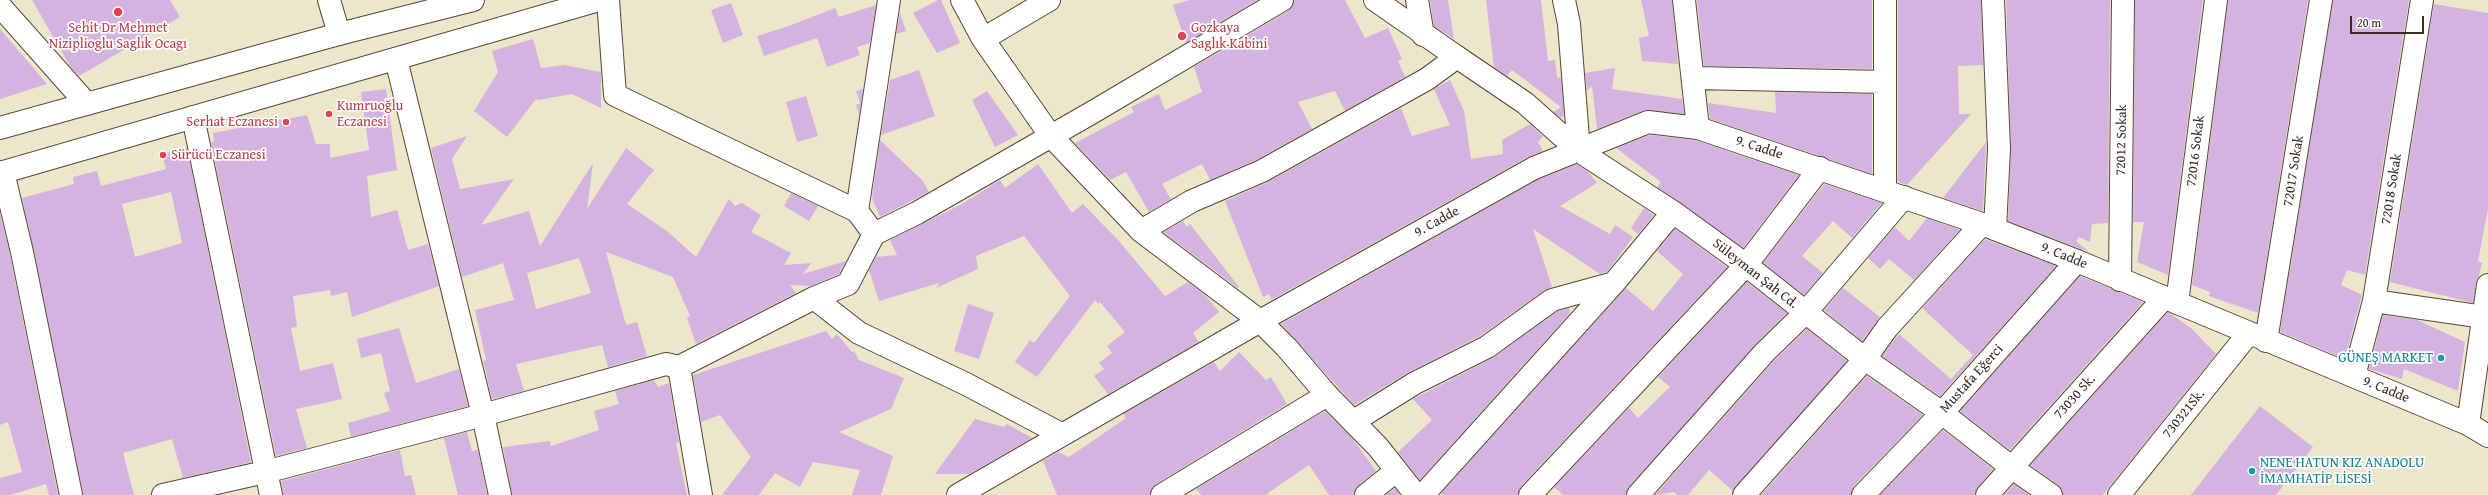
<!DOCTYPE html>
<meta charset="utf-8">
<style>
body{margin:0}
#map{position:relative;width:2488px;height:495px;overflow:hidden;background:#ece6ca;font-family:"Gentium Book Plus",serif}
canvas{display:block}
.scale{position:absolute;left:2350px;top:16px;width:74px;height:18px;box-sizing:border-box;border:2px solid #3b2a1e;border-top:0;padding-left:5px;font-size:12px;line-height:14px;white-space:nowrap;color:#3b2a1e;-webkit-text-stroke:3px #fff;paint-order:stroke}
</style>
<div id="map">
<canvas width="2488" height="495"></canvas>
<div class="scale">20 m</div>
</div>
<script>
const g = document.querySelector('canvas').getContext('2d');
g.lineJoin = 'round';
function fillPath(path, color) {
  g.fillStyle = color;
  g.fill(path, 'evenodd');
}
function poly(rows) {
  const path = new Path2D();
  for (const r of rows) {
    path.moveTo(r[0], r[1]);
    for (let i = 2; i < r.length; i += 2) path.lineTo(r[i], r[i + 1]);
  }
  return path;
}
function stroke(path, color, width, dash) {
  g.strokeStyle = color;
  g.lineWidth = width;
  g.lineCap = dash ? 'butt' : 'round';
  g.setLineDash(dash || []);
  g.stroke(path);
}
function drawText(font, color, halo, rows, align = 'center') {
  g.font = font + ' "Gentium Book Plus",serif';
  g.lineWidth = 3.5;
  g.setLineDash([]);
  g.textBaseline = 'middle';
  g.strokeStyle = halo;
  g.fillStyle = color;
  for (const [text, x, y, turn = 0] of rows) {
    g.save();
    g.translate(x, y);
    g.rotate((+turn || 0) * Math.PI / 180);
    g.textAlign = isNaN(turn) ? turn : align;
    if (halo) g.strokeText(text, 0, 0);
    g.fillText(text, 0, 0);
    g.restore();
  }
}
const building = poly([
 [32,0,170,0,180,17,79,76,70,66],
 [938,0,941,0,960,43,937,53,913,13],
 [1189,0,1257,0,1186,43,1173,5],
 [1294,0,1345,0,1365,38,1388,28,1402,59,1398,61,1405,77,1345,111,1335,91,1298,102,1312,129,1256,160,1210,180,1202,164,1162,184,1171,199,1149,212,1126,172,1110,180,1075,143,1134,112,1131,107,1159,94,1165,110,1202,92,1194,67,1288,11],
 [1430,0,1448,0,1454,39,1434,26],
 [1486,0,1541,0,1548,61,1555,60,1557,78,1561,77,1564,115,1561,118,1553,112,1561,107,1512,70,1507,76,1494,67],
 [1641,0,1672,0,1678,64,1642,61,1639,38,1649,36],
 [1697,0,1872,0,1872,69,1704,66],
 [1898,0,1981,0,1983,65,1958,66,1959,114,1971,114,1907,185,1898,182],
 [2006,0,2110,0,2108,223,2092,224,2090,242,2079,237,2076,241,2089,252,2008,221,2011,148],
 [2135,0,2203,0,2168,275,2137,262,2144,222,2133,222],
 [2228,0,2308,0,2258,313,2209,296,2210,292,2192,285],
 [2333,0,2409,0,2365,275,2347,270,2341,285,2362,295,2345,359,2280,332],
 [731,3,743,35,723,43,711,10],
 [2434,4,2488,13,2488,209,2478,261,2482,263,2479,276,2476,283,2473,303,2390,282],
 [876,5,870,43,857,47,860,55,827,67,817,38,764,56,757,36,789,26,835,8,839,17],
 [900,13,906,31,896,34],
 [0,29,47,84,0,99],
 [533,39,541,68,564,65,601,72,601,108,572,94,538,100,536,99,507,137,474,111,498,72,492,51],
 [1615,68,1612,89,1682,99,1684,114,1644,110,1597,129,1592,86,1587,91,1585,73],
 [919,70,935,116,881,135,890,80],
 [1450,80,1464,111,1471,159,1503,154,1502,140,1530,124,1543,136,1538,142,1543,151,1528,157,1271,300,1269,294,1263,297,1225,201,1268,182,1401,108,1412,136,1450,125,1434,89],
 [386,89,397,170,367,176,371,217,397,210,408,250,428,244,439,286,352,317,347,292,331,296,330,290,293,296,297,327,291,328,300,371,333,363,342,399,296,409,307,448,276,456,211,142,214,142,213,133,307,115,316,144,330,144,330,158,369,150,361,92],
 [863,89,859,115,856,105,860,103,856,91],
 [987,91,1018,135,995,147,972,100],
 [1775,92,1872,94,1872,174,1710,119,1708,103,1776,113],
 [806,96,818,136,797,142,786,102],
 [1650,135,1695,140,1799,175,1743,248,1657,187,1661,182,1616,148],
 [467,136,452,159,460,189,514,179,481,225,529,211,540,246,593,163,587,209,626,148,654,170,627,204,667,231,696,257,729,199,735,206,742,203,761,215,751,232,791,253,784,265,811,263,803,274,846,261,839,274,811,286,790,285,796,293,696,344,687,318,690,316,673,277,606,252,626,325,637,322,647,356,608,367,602,345,516,364,524,391,492,399,483,361,486,360,475,310,514,300,503,263,462,277,431,148],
 [579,258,591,293,536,309,527,273],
 [880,140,923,181,929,192,880,217,872,198],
 [1986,142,1983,211,1943,198],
 [187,148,251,462,183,478,172,439,123,453,134,495,83,495,22,198,74,184,73,177,97,171,101,186,166,169,162,154],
 [171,192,182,243,135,257,122,204],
 [1038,164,1072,213,1083,204,1118,240,1165,296,1188,282,1205,295,1219,312,1193,333,1199,342,1108,394,1094,376,1104,369,1099,363,1112,353,1107,346,1125,332,1100,302,1098,304,1095,300,1037,377,1015,362,1030,340,1034,343,1070,296,1024,236,976,256,978,269,936,288,939,283,879,301,869,270,876,257,897,255,890,240,962,204,1000,180,1005,188],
 [1577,164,1588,172,1597,183,1560,206,1610,234,1615,225,1633,237,1607,272,1600,274,1533,229,1552,287,1545,290,1480,336,1409,372,1354,405,1281,324,1539,179],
 [1824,184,1882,203,1852,238,1833,221,1802,256,1823,273,1804,295,1763,263],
 [791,193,818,206,809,221,784,206],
 [1644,208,1654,215,1638,234,1631,228],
 [0,213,10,255,58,495,49,495,46,484,10,495,0,495,0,478,22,472,8,422,0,425],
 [1927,218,1960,230,1914,280,1889,259,1880,269,1868,258,1895,227,1909,241],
 [1183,221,1187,227,1190,224,1239,287,1238,288,1163,232],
 [1675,229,1727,267,1521,486,1518,495,1443,495,1441,493,1626,288,1653,311,1683,274,1657,251],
 [1985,239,2056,266,1940,396,1882,356,1899,334,1951,379,1973,355,1922,308],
 [2080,276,2143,302,2010,450,1960,411],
 [1747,282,1787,313,1755,345,1629,487,1626,495,1563,495,1554,487,1629,408,1638,418,1670,387,1658,377],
 [1843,288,1880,317,1862,341,1824,310],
 [968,304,994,313,979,359,954,351],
 [1569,308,1570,313,1420,480,1398,452,1432,420,1413,399,1493,358,1557,311],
 [2168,312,2191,328,2216,354,2103,495,2063,495,2058,485,2030,465],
 [2383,315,2417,320,2465,342,2458,391,2404,369,2402,379,2369,369],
 [399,328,416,383,459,369,468,406,351,437,348,423,390,411,384,393,390,391,381,353,361,358,357,339],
 [1807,329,1847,361,1733,491,1709,470,1688,495,1677,495,1674,492,1655,495,1773,362],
 [826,331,832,339,837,334,852,352,854,351,859,360,904,378,891,409,839,432,893,456,881,495,852,495,860,470,813,462,800,487,775,473,759,495,722,495,751,457,720,415,701,422,693,375],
 [1239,352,1266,380,1271,377,1287,404,1156,484,1150,495,1057,495,1043,461,1058,452,1069,457,1126,418,1123,414,1214,362,1220,371],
 [1867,376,1923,415,1854,486,1851,495,1761,495],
 [654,380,658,387,669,383,679,442,676,443,687,495,512,495,503,447,550,441,551,446,599,430,594,411,619,404,615,391],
 [2260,406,2313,447,2276,495,2191,495],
 [1325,411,1352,438,1376,471,1358,486,1354,495,1329,495,1309,465,1265,495,1201,495,1196,489],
 [975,419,1004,427,1007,424,1032,438,969,474,935,474],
 [1943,430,1993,469,1978,487,1975,495,1880,495],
 [467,432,472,451,478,450,487,495,458,495,444,438],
 [400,450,405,476,411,475,416,495,283,495,281,481],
 [2014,484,2029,495,2004,495],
 [1395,488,1400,495,1386,495]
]);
const minor = poly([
 [329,0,339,34],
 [608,0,615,95,857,211,874,234],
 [962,0,983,39,1050,135,1141,231,1260,321],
 [1417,0,1423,35],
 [1564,0,1569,24,1579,151,1673,212,1746,265,1865,359,1942,413,2011,467,2051,495],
 [1684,0,1698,128],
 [1993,0,1999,149,1995,229],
 [0,6,87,104],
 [983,39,1049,0],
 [396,59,483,415,500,495],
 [1694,78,1885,82],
 [193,117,271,495],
 [3,172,22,252,71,495],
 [1885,190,1885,0],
 [857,211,889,0],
 [1141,231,1192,201,1262,171,1427,79,1457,57,1375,0],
 [2120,280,2123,0],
 [814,298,859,333,966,384,1061,434],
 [2374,301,2484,317],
 [2177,303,2216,0],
 [2266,341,2321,0],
 [679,367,701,495],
 [2354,376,2374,301,2422,0],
 [1354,421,1415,383,1487,347,1552,300,1614,283],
 [163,495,265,472,483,415,666,364,679,367,814,298,848,284,874,234,917,213,1093,112,1282,0],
 [1162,495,1327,395],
 [1366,495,1396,471],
 [1423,495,1614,283,1673,212],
 [1530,495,1746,265,1820,168],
 [1638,495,1764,353,1805,313,1904,197],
 [1744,495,1865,359,1887,328,1982,224],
 [1863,495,1942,413,2077,261],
 [1987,495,2164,298],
 [2119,495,2249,333]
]);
const tertiary = poly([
 [1457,57,1525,103,1579,151],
 [0,128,339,34,473,0],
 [0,173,599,0],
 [2468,424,2488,285],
 [958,495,1260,321],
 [1416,495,1378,447,1327,395,1287,348,1260,321,1534,168,1648,122,1698,128,1982,224,2077,261,2468,424,2488,436]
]);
const markers = [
 [118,12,5,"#e0444e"],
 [1182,36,5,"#e0444e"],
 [329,114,4,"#e0444e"],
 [286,122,4,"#e0444e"],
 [163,155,4,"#e0444e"],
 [2441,358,4,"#0f9aa8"],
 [2252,471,4,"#0f9aa8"]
];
const healthNames = [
 ["Sehit Dr Mehmet",118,28,"center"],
 ["Niziplioglu Saglık Ocagı",118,44,"center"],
 ["Gozkaya",1191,28],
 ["Saglık Kabini",1191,44],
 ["Kumruoğlu",337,106],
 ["Eczanesi",337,122],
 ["Serhat Eczanesi",278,122,"right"],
 ["Sürücü Eczanesi",171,155]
];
const streetNames = [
 ["72012 Sokak",2122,140,-89],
 ["9. Cadde",1759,148,18],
 ["72016 Sokak",2196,151,-83],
 ["72017 Sokak",2294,171,-81],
 ["72018 Sokak",2392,189,-81],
 ["9. Cadde",1437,222,-29],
 ["9. Cadde",2064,256,22],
 ["Süleyman Şah Cd.",1755,274,38],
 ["Mustafa Eğerci",1972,379,-48],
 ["9. Cadde",2386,390,22],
 ["73030 Sk.",2075,397,-48],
 ["730321Sk.",2184,414,-51]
];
const cultureNames = [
 ["GÜNEŞ MARKET",2433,358],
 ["NENE HATUN KIZ ANADOLU",2260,463,"left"],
 ["İMAMHATİP LİSESİ",2260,479,"left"]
];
fillPath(building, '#d5b3e0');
stroke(minor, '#564638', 24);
stroke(tertiary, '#564638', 24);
stroke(minor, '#fff', 22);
stroke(tertiary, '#fff', 22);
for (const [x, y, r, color] of markers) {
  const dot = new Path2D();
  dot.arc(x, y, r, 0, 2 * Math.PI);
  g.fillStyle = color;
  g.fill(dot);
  stroke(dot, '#fff', 1.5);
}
drawText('14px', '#be3a42', '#fff', healthNames, 'left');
drawText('14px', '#3b2a1e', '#fff', streetNames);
drawText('14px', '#0d838f', '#fff', cultureNames, 'right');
</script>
